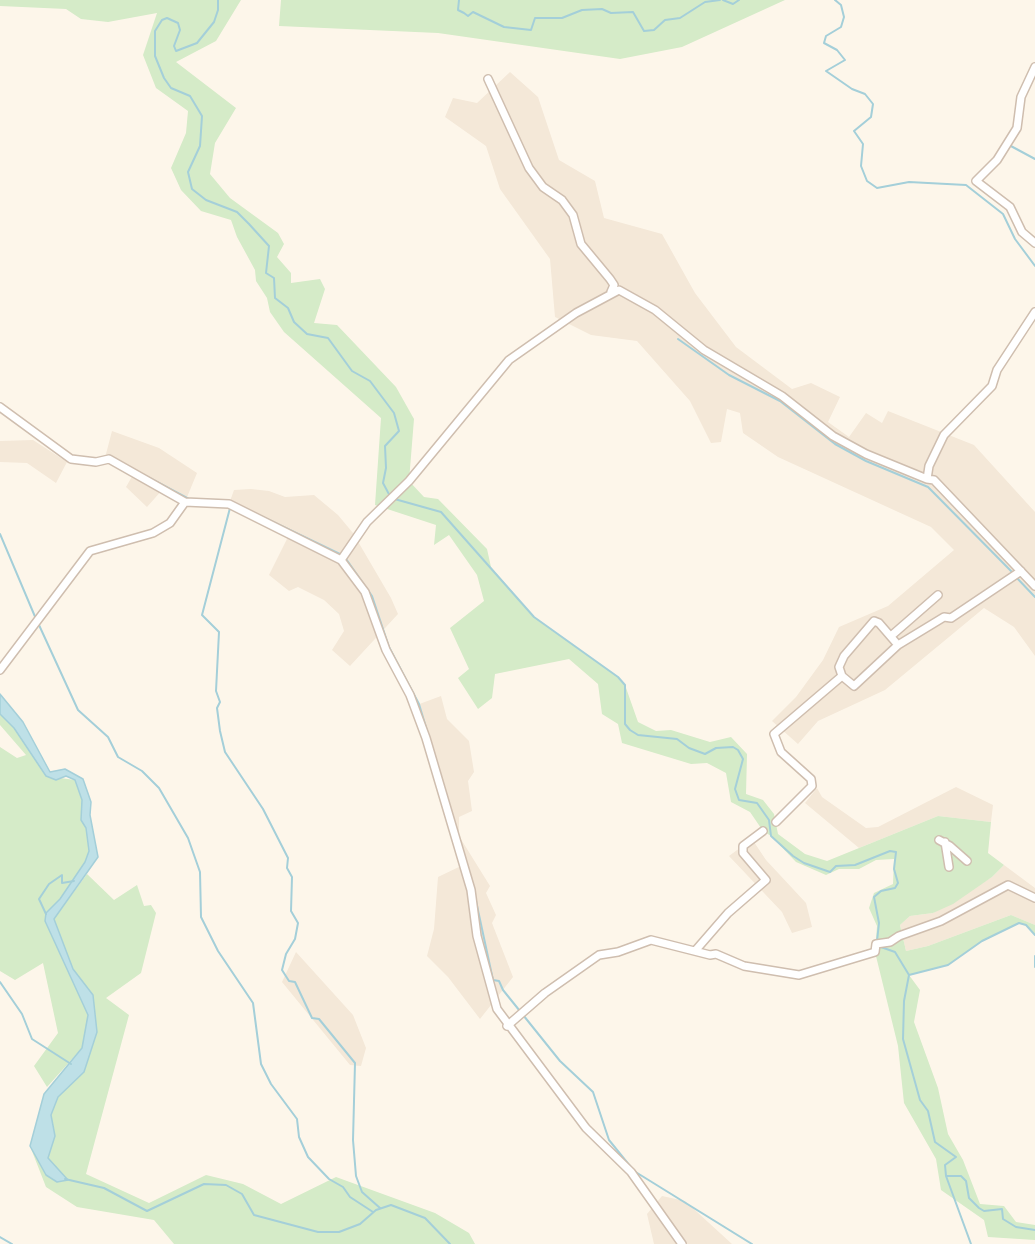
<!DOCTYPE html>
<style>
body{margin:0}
canvas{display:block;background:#fdf6ea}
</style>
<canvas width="1035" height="1244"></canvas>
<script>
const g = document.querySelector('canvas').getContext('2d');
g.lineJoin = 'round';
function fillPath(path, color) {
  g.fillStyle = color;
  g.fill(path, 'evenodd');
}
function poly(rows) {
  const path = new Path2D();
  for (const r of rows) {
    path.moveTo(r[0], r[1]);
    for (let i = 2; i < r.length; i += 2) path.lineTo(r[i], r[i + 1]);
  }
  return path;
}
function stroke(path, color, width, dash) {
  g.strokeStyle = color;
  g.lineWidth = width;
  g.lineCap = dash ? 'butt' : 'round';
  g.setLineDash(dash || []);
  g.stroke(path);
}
const residential = poly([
 [510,72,538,97,559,160,595,181,604,218,662,234,695,293,736,347,792,389,811,383,840,397,828,422,849,437,866,413,882,423,888,411,974,445,1035,512,1035,656,1014,627,984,608,885,690,818,721,798,744,772,721,796,697,823,660,839,627,888,606,954,550,931,527,778,457,743,433,740,413,727,409,721,442,711,443,690,401,637,341,591,335,555,317,550,259,500,189,486,146,445,117,453,98,477,103],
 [112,431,159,448,197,473,185,502,163,489,147,507,126,487,134,473,109,459,106,454],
 [33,440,67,462,56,483,27,463,0,462,0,441],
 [251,489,269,491,285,497,314,495,338,515,353,533,391,598,398,614,350,666,332,650,344,631,339,614,324,600,298,587,289,591,269,575,290,533,229,504,234,490],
 [441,696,447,719,469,741,474,772,468,781,472,811,459,817,459,836,490,886,486,893,496,915,492,923,513,977,480,1019,448,977,427,956,434,929,438,877,463,865,414,706],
 [956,787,993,805,991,822,938,816,859,848,805,803,817,788,822,797,866,828,878,827],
 [752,839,766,860,806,903,812,927,792,933,782,912,729,856],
 [1004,865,1035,888,1035,925,1011,915,928,946,906,951,900,925,910,916,933,913,992,877],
 [296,952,353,1015,366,1048,361,1066,350,1065,282,982],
 [662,1196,685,1201,732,1244,654,1244,647,1214]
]);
const green = poly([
 [0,0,241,0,216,41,176,62,236,108,215,143,210,174,230,198,278,233,284,244,277,257,291,273,291,283,320,279,325,289,314,323,337,325,396,387,414,419,409,481,424,497,438,499,487,549,491,567,534,617,618,677,625,685,638,722,656,731,671,730,710,742,731,737,747,754,746,794,763,800,774,814,778,834,805,854,827,861,938,816,991,822,988,853,1004,865,992,877,953,904,933,913,910,916,900,925,906,951,928,946,1011,915,1035,925,1035,935,1026,925,1019,923,982,941,948,965,909,975,920,990,914,1022,938,1088,948,1134,963,1160,980,1204,1004,1206,1016,1222,1035,1225,1035,1240,988,1237,984,1220,941,1190,936,1159,904,1103,898,1046,875,952,877,926,869,908,874,893,893,884,894,859,876,860,859,869,839,869,826,875,796,862,771,836,763,831,750,812,731,802,726,773,707,763,691,764,622,743,618,724,602,714,598,684,569,659,495,674,492,698,478,709,458,678,469,669,450,628,484,601,477,575,449,535,434,545,436,525,375,505,381,418,284,332,270,312,267,298,256,281,255,270,237,237,231,220,201,211,181,190,171,168,186,133,188,111,156,88,143,55,157,13,108,22,81,19,66,9,0,6],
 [281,0,785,0,682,47,620,59,438,33,279,26],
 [0,714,14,728,46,776,75,780,82,800,81,820,86,828,89,851,85,862,60,899,46,913,45,921,88,1015,82,1048,47,1087,34,1066,58,1033,43,963,15,980,0,971,0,747,17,758,26,755,0,725],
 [87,874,114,900,137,885,144,906,151,905,156,913,141,973,106,998,129,1015,86,1174,149,1203,206,1175,243,1184,281,1204,336,1177,435,1213,469,1233,475,1244,174,1244,154,1220,77,1207,46,1187,30,1146,46,1175,67,1179,48,1158,55,1136,51,1115,58,1097,84,1072,97,1032,93,995,73,969,54,919]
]);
const water = poly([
 [0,694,23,722,50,772,65,769,83,779,91,802,90,815,98,857,54,919,73,969,93,995,97,1032,84,1072,58,1097,51,1115,55,1136,48,1158,68,1180,57,1182,46,1175,30,1146,44,1094,82,1048,88,1015,45,921,46,913,60,899,85,862,89,851,86,828,81,820,82,800,75,780,66,776,56,780,46,776,14,728,0,714,0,694]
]);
const stream = poly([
 [218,0,218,10,214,22,197,43,176,51,174,46,180,30,178,23,167,18,162,20,155,31,155,56,164,78,171,88,190,96,202,116,200,146,188,172,192,189,206,200,237,212,249,224,269,246,266,273,274,278,275,298,288,308,294,322,307,334,328,338,352,371,370,381,394,413,399,431,385,446,386,468,383,483,391,498,441,512,534,617,618,677,625,685,625,724,630,730,638,735,677,739,689,748,705,754,716,748,733,747,738,750,743,759,735,789,739,800,757,803,769,820,771,836,793,856,804,863,830,872,836,866,855,865,890,851,896,852,894,869,898,883,895,888,881,891,874,897,879,923,877,941],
 [459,0,458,10,464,13,468,16,473,12,504,27,531,30,535,18,562,18,582,10,602,9,611,13,633,12,644,31,654,30,665,20,680,18,705,2,720,0],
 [723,0,733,4,739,0],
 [835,0,841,5,844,17,841,27,826,36,824,43,837,50,845,60,826,71,852,89,865,94,873,104,871,117,854,131,863,144,861,166,867,181,877,188,909,182,966,185,1003,214,1015,239,1035,266],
 [1009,145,1035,159],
 [678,339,729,375,780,401,835,444,866,461,928,487,1013,573],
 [0,403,34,428],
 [142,474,189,499],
 [242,507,344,556,372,596,389,647,419,704,465,858],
 [230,508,202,615,219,632,216,691,220,702,217,708,220,731,225,752,263,809,288,858,287,868,292,877,291,911,298,923,295,939,286,954,282,970,289,981,295,982,312,1018,319,1019,355,1063,353,1140,356,1176,362,1192,380,1208],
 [0,534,36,619],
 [1016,577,1035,597],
 [39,625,78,710,108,737,118,757,142,771,159,788,188,838,200,872,201,917,218,951,253,1003,261,1064,271,1084,297,1119,299,1137,308,1157,329,1179,343,1187,350,1197,373,1212],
 [476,901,493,980,499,981,503,990,560,1061,593,1092,609,1140,634,1171,752,1244],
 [46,914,39,899,49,884,62,875,62,883,74,881],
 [878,946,895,952,909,975,904,1001,903,1039,920,1100,928,1111,935,1142,956,1157,945,1165,946,1176,961,1176,966,1181,969,1198,979,1208,984,1211,1002,1209,1003,1219,1016,1227,1035,1230],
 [1035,956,1035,967],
 [909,975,948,965,982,941,1019,923,1026,925,1035,935],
 [0,982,22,1014,32,1039,71,1064],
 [946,1176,971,1244],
 [65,1179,104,1188,147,1211,204,1184,226,1185,242,1194,254,1215,318,1232,339,1232,360,1224,376,1210,391,1205,425,1218,450,1244],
 [0,1237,12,1244]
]);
const minor = poly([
 [1035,67,1021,97,1017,128,997,160,976,181,1010,207,1022,232,1035,243],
 [488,79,529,168,543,187,562,200,573,215,581,244,610,279,614,285,611,292],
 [1035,312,997,370,992,386,944,435,929,466,927,479,934,480,1035,586],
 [0,407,71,459,96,462,109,459,185,502,229,504,341,560,365,592,386,650,410,695,426,738,471,890,477,936,497,1009,586,1128,631,1172,682,1244],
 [341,560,367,522,409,481,509,360,576,313,619,290,655,310,704,350,782,396,833,436,866,454,927,479],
 [891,636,938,595],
 [0,670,90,551,153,533,170,523,185,502],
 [842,676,839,667,844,656,874,621,879,623,898,645],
 [776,822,812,786,811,779,781,752,774,734,842,676,854,686,898,645,944,617,951,618,1021,571],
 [939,840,950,846,967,861],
 [945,842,949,867],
 [695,951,728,913,766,880,743,853,743,846,763,831],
 [507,1026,545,993,599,955,618,952,651,940,710,955,716,954,744,966,799,975,875,952,876,944,890,942,899,936,941,921,1008,885,1035,898]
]);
fillPath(residential, '#f4e8d8');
fillPath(green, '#d5ebc8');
fillPath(water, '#bee0e7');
stroke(water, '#a4cfd9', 1.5);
stroke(stream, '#a4cfd9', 2);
stroke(minor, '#cfbeaf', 10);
stroke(minor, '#fff', 7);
</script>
